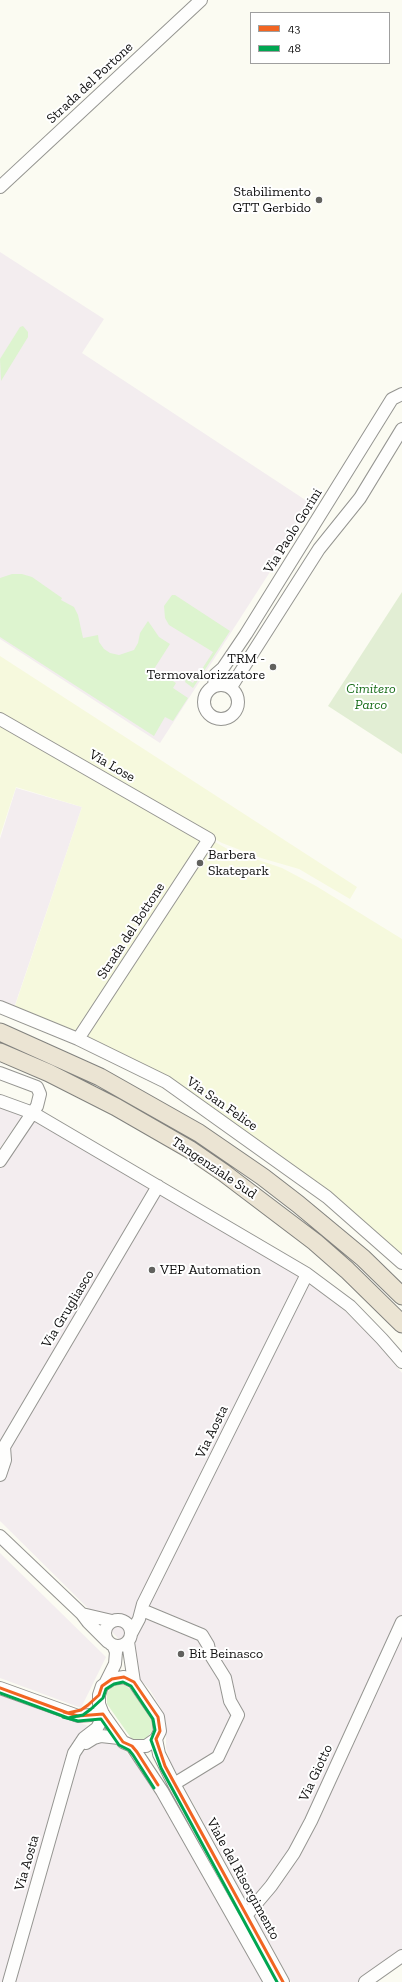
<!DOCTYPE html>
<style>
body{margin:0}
#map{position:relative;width:402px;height:1982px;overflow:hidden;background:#fbfbf2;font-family:"Zilla Slab",serif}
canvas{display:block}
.legend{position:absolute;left:250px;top:12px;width:140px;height:52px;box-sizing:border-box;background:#fff;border:1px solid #9f9f9f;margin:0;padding:5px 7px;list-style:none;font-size:12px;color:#0e0e0e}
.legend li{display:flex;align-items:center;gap:8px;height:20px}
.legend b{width:20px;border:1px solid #9f9f9f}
</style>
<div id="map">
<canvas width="402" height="1982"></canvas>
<ul class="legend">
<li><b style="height:5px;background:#f26522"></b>43</li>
<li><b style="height:5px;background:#00a651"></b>48</li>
</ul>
</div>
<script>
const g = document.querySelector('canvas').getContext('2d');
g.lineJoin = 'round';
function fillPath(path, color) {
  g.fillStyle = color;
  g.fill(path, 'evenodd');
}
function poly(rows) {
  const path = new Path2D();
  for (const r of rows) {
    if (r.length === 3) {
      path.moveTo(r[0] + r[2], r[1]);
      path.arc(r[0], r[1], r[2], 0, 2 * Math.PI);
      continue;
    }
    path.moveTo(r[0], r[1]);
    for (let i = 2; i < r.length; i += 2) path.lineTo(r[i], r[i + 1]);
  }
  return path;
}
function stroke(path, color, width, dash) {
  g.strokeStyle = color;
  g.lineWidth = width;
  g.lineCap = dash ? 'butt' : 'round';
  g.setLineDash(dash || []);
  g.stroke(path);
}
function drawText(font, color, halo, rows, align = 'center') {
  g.font = font + ' "Zilla Slab",serif';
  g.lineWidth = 4;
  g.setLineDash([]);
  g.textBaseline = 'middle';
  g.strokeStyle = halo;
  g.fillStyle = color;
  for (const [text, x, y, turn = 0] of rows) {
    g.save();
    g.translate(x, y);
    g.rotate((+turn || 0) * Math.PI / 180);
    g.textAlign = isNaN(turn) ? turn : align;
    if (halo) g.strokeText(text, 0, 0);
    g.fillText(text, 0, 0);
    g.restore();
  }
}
const industrial = poly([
 [0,252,104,319,82,353,313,505,160,743,0,639],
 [16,788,82,807,14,1008,0,1003,0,839],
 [0,1105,24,1113,0,1148],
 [33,1120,304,1279,345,1311,377,1343,402,1373,402,1961,372,1982,291,1982,171,1763,166,1748,166,1722,162,1710,150,1690,137,1676,125,1648,116,1636,0,1521,0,1169],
 [0,1553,106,1657,81,1708,0,1678],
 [0,1693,91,1727,105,1735,123,1749,140,1767,166,1808,263,1982,0,1982]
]);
const farmland = poly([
 [0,656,357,887,350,899,299,869,261,858,222,843,0,716],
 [0,719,229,850,282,868,316,886,402,939,402,1263,327,1197,166,1082,13,1012,82,807,16,787,0,836]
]);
const green = poly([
 [23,326,28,332,28,337,1,381,0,359,20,327],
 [12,574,22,574,32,577,62,598,61,600,74,607,78,615,83,638,98,635,99,642,104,649,110,653,119,655,134,650,138,643,140,633,148,621,159,637,170,644,154,669,176,683,173,688,188,698,173,721,165,717,154,736,0,637,0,578],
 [172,595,175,595,230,631,193,688,185,682,186,679,193,683,213,652,169,625,165,618,164,606],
 [115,1684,123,1684,130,1689,152,1719,153,1729,147,1738,139,1741,131,1738,107,1704,107,1693]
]);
const cemetery = poly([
 [402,592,402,754,328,706]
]);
const minor = poly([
 [0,187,201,0],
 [221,702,17],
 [214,686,215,675,223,668,246,634,392,399,402,394],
 [231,687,319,549,360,498,402,429],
 [0,719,209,839,78,1039],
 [0,1007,78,1039,166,1082,327,1197,402,1263],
 [0,1073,37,1087,40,1094,37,1106,0,1161],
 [0,1101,33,1113,307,1274,350,1306,382,1339,402,1362],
 [0,1475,5,1460,4,1447,158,1186],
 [0,1536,82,1614,88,1622,108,1642],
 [142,1610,202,1635,208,1645,210,1654,225,1678,230,1701,238,1715,218,1757,174,1784],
 [82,1614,112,1621],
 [118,1633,13],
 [131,1634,139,1619,143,1604,307,1274],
 [128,1642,134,1682],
 [124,1677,134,1682,158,1717,160,1731,156,1739,146,1746,132,1746,123,1742,103,1714,99,1704,99,1695,102,1686,112,1679,124,1677],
 [106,1682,115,1664,116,1652,113,1645],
 [0,1688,78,1716,103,1714],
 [156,1739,159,1754,174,1784,283,1982],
 [86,1743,94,1738,101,1736,119,1738],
 [132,1746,162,1791,270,1982],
 [238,1925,271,1886,294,1853,311,1821,402,1622],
 [9,1982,74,1753,84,1738,97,1728,104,1715],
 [365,1982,402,1956]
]);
const highway = poly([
 [0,1032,100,1077,199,1133,263,1177,298,1204,363,1258,402,1296],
 [0,1052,49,1073,116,1107,189,1149,224,1173,315,1242,347,1270,402,1324]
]);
const bus1 = poly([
 [0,1688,68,1713,81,1710,88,1705,99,1695,102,1686,112,1679,124,1677,134,1682,158,1717,160,1731,156,1739,165,1766,283,1982],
 [64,1712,78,1716,103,1714,123,1742,132,1746,137,1752,158,1785]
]);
const bus2 = poly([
 [0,1693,68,1718,83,1715,91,1709,103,1698,106,1689,114,1684,123,1682,131,1686,153,1719,155,1730,151,1740,161,1768,277,1982],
 [63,1717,78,1721,101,1719,119,1745,129,1750,133,1755,154,1788]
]);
const markers = [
 [319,200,4,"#61615e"],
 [273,667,4,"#61615e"],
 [200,863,4,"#61615e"],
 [152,1270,4,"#61615e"],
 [181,1654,4,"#61615e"]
];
const streetNames = [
 ["Strada del Portone",90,83,-43],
 ["Via Paolo Gorini",293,531,-58],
 ["Via Lose",112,766,30],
 ["Strada del Bottone",131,931,-57],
 ["Via San Felice",222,1104,35],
 ["Tangenziale Sud",214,1168,34],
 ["Via Grugliasco",68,1309,-59],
 ["Via Aosta",212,1432,-64],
 ["Via Giotto",316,1773,-65],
 ["Via Aosta",27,1863,-74],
 ["Viale del Risorgimento",243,1879,61]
];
const poiNames = [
 ["Stabilimento",311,192,"right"],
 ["GTT Gerbido",311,208,"right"],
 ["TRM -",265,659,"right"],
 ["Termovalorizzatore",265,675,"right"],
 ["Barbera",208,855],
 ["Skatepark",208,871],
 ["VEP Automation",160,1270],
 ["Bit Beinasco",189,1654]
];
const parkNames = [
 ["Cimitero",371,689],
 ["Parco",371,705]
];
fillPath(industrial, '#f3edef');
fillPath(farmland, '#f6f9dd');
fillPath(green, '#ddf4cf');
fillPath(cemetery, '#e2eed4');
stroke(minor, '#959591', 14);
stroke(highway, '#82827e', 19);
stroke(minor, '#fefefd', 12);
stroke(highway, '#ebe4d3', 17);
stroke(bus1, '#f26522', 3);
stroke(bus2, '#00a651', 3);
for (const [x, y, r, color] of markers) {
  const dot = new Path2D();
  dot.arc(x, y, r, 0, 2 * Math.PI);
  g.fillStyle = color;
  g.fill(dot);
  stroke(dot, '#fff', 1.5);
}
drawText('14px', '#0e0e0e', '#fff', streetNames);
drawText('14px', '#0e0e0e', '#fff', poiNames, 'left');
drawText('italic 14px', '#176c18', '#fff', parkNames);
</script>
